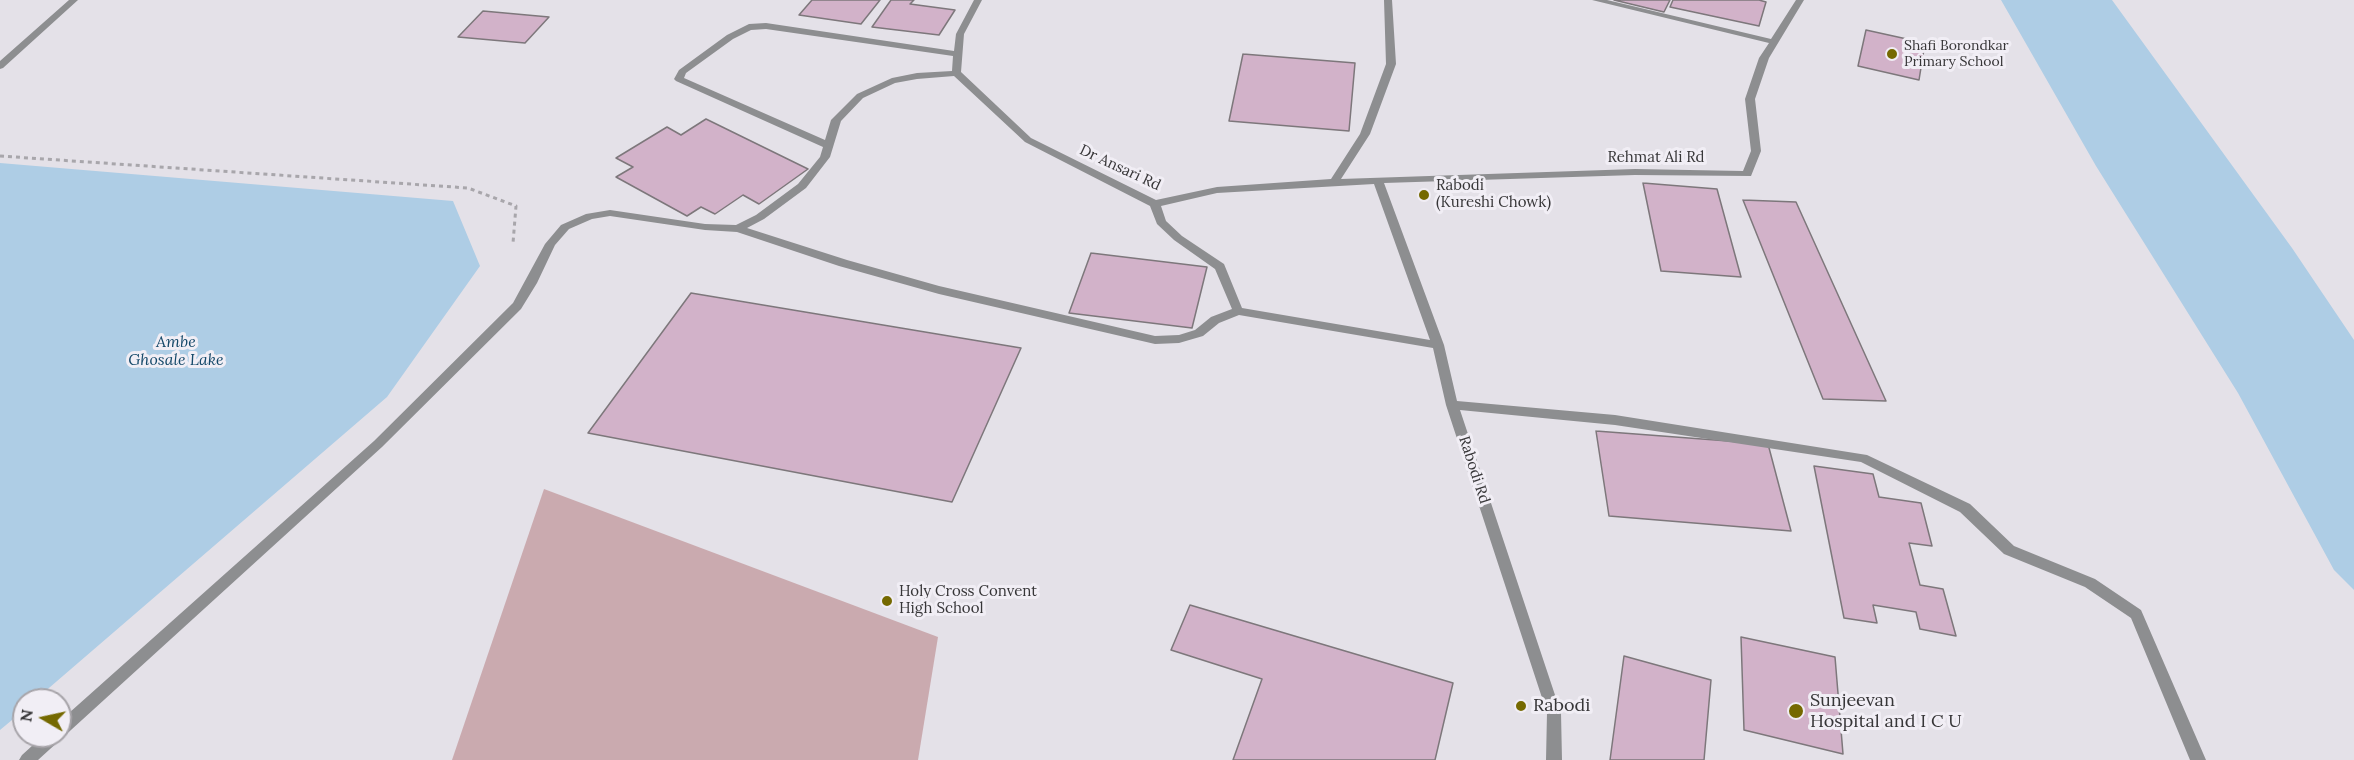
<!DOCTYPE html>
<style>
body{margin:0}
#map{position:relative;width:2354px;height:760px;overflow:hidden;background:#e4e1e8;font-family:Lora,serif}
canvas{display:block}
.north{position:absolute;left:12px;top:688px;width:60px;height:60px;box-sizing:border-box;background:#f1eef5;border:2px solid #a7a4a9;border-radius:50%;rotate:279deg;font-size:16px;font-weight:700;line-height:24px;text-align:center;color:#373638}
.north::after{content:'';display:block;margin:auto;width:21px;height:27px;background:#756900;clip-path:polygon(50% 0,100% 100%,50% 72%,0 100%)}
</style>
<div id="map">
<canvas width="2354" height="760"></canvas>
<div class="north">N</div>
</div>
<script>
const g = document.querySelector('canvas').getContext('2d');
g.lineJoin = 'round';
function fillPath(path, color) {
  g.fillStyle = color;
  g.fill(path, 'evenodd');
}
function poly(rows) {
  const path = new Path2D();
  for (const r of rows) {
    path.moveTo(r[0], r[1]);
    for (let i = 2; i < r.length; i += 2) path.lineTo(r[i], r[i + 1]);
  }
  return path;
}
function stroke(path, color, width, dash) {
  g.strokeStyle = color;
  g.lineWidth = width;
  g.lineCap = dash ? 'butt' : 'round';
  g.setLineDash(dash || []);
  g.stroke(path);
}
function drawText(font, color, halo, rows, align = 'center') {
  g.font = font + ' Lora,serif';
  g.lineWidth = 6;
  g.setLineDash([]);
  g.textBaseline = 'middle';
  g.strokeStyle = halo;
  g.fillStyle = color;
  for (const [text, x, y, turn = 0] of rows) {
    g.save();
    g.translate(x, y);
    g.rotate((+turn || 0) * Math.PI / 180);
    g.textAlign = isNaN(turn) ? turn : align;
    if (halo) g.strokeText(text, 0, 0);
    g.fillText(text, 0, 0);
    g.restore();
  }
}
const green = poly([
 [544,489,938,637,918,760,452,760]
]);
const water = poly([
 [2001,0,2112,0,2292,248,2354,340,2354,590,2334,570,2238,393,2096,166],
 [0,163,453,201,480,266,387,397,35,700,24,700,24,710,0,730]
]);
const building = poly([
 [812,0,880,0,861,24,799,15,812,0],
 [891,0,914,0,910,4,955,10,939,35,872,27,891,0],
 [1614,0,1670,0,1664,12,1614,0],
 [1673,0,1759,0,1766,2,1759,26,1670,7,1673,0],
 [483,11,549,17,525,43,458,37,483,11],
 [1866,30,1925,43,1919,80,1858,66,1866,30],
 [1243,54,1355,63,1349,131,1229,121,1243,54],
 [706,119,808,169,759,204,743,195,715,214,701,207,687,216,616,177,633,167,616,158,667,127,681,135,706,119],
 [1643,183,1717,189,1741,277,1661,271,1643,183],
 [1743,200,1796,202,1886,401,1823,399,1743,200],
 [1091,253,1207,267,1192,328,1069,313,1091,253],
 [691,293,1021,348,952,502,588,433,691,293],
 [1596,431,1768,444,1791,531,1609,516,1596,431],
 [1814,466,1873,474,1879,497,1921,503,1932,546,1909,543,1920,585,1943,589,1956,636,1920,629,1916,612,1873,605,1877,623,1844,618,1814,466],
 [1190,605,1453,683,1435,760,1233,760,1262,679,1171,650,1190,605],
 [1741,637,1835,657,1843,754,1744,730,1741,637],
 [1624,656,1711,680,1704,760,1610,760,1624,656]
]);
const path = poly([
 [0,156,468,188,516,206,513,243]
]);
const street = poly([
 [69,0,78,0,3,68,0,69,0,61,69,0],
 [974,0,982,0,964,34,961,72,1031,138,1156,200,1217,187,1331,179,1360,134,1386,64,1384,0,1392,0,1396,64,1370,134,1341,179,1635,169,1743,171,1751,151,1745,99,1759,58,1769,43,1592,0,1607,0,1771,39,1796,0,1804,0,1769,58,1755,99,1761,151,1751,176,1635,175,1384,183,1444,345,1457,401,1615,415,1867,455,1970,504,2014,546,2095,579,2141,610,2206,760,2190,760,2131,618,2085,587,2004,554,1960,512,1861,462,1615,425,1460,410,1561,713,1562,760,1546,760,1547,713,1446,405,1433,348,1239,315,1219,323,1203,336,1179,343,1155,344,939,294,839,266,737,232,705,230,610,216,592,219,569,229,555,245,537,283,521,309,382,447,38,760,19,760,22,755,43,736,60,736,60,721,374,441,513,303,545,244,561,225,586,214,610,210,705,224,736,225,756,215,798,184,820,157,823,147,676,81,674,79,679,70,727,35,749,24,766,23,954,51,956,34,974,0],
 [766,29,953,56,952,71,917,73,892,78,857,94,831,120,825,140,684,78,686,73,733,39,751,30,766,29],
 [954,76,1025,142,1150,206,1157,224,1174,240,1215,269,1232,309,1211,317,1195,330,1179,335,1155,336,939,286,847,260,747,228,764,219,806,188,830,157,841,121,863,98,895,83,917,79,954,76],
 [1374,184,1430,340,1242,308,1224,264,1182,236,1166,221,1161,206,1217,193,1374,184]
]);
const markers = [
 [1892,54,6,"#756900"],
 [1424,195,6,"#756900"],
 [887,601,6,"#756900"],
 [1521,706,6,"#756900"],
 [1796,711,8,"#756900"]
];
const farPoinames = [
 ["Shafi Borondkar",1904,46],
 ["Primary School",1904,62]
];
const streetNames = [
 ["Rehmat Ali Rd",1656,158],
 ["Dr Ansari Rd",1120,168,25],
 ["Rabodi Rd",1474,470,72]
];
const poiNames = [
 ["Rabodi",1436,186],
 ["(Kureshi Chowk)",1436,203],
 ["Holy Cross Convent",899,592],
 ["High School",899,609]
];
const waterNames = [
 ["Ambe",176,342],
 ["Ghosale Lake",176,360]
];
const nearPoinames = [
 ["Sunjeevan",1810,701],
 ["Hospital and I C U",1810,722],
 ["Rabodi",1533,706]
];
fillPath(green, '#caaaaf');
fillPath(water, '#aecde5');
fillPath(building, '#d2b2c9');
stroke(building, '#7d777b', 1.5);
stroke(path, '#a8a6ab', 3, [4, 4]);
fillPath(street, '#8d8e90');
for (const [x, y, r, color] of markers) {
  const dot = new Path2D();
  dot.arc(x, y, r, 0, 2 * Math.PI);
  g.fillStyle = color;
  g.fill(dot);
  stroke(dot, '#f1eef5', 2);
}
drawText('14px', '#373638', '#f1eef5', farPoinames, 'left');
drawText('15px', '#373638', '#f1eef5', streetNames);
drawText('15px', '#373638', '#f1eef5', poiNames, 'left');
drawText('italic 16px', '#144869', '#f1eef5', waterNames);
drawText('18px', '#373638', '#f1eef5', nearPoinames, 'left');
</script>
